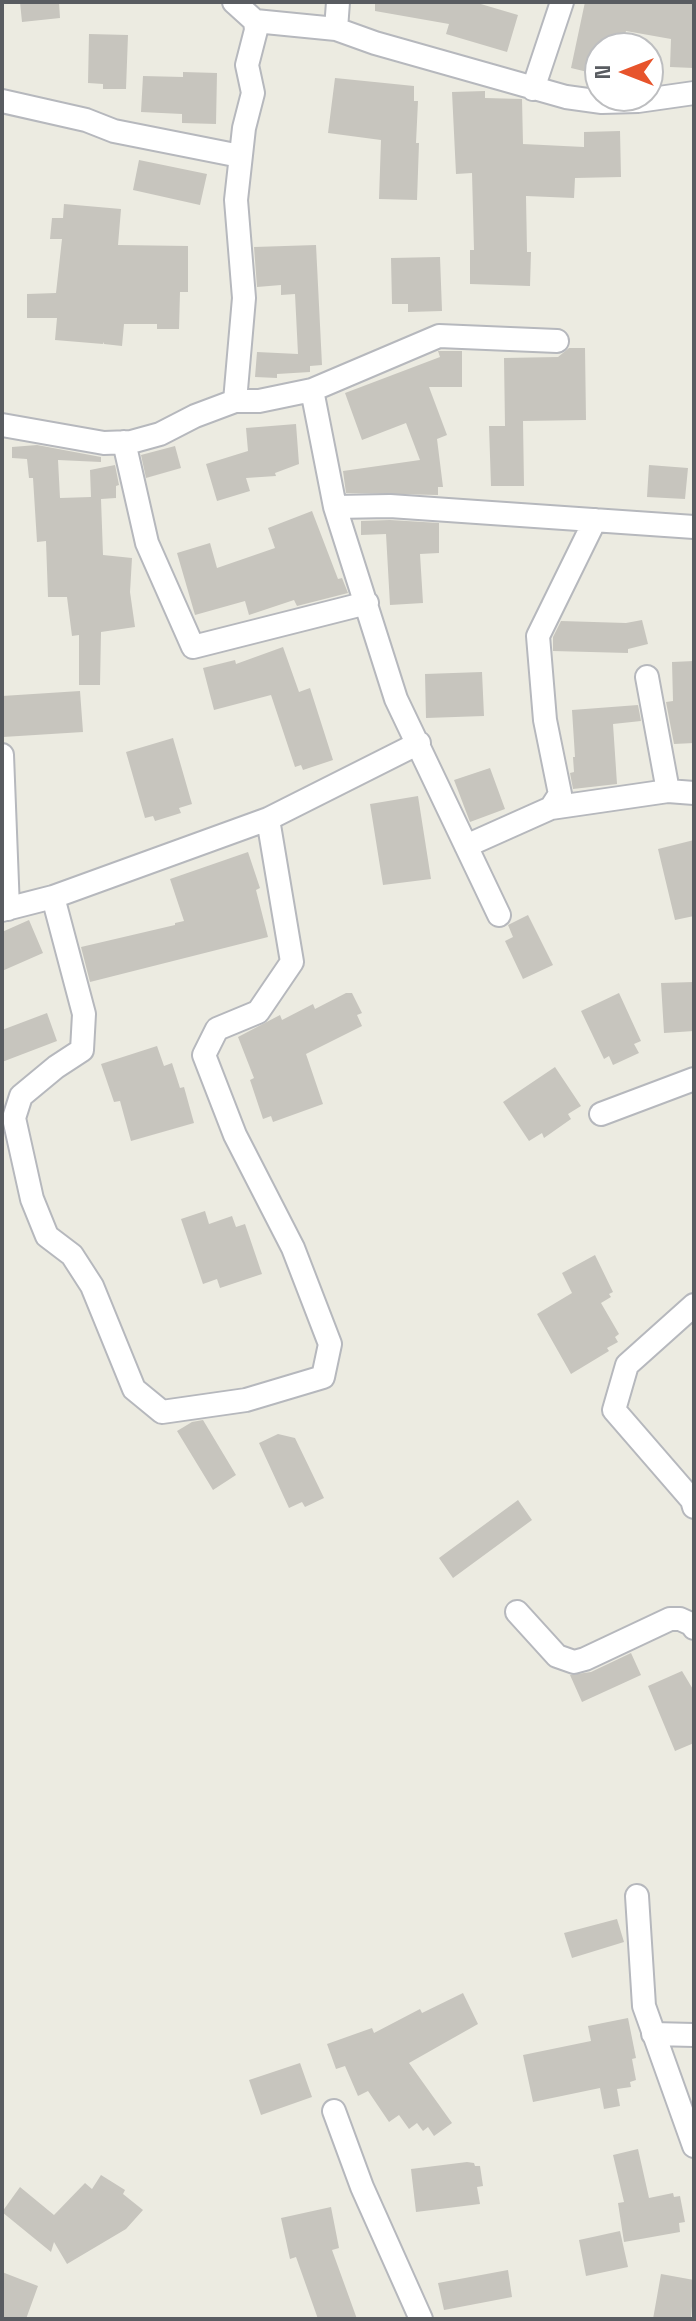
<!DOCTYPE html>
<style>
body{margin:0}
#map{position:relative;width:696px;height:2321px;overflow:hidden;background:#ecebe1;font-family:"Space Grotesk",sans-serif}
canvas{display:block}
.frame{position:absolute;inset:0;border:4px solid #595c61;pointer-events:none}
.north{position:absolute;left:584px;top:32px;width:80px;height:80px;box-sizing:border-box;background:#fff;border:2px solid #bdbec0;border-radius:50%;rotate:270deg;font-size:22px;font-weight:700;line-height:32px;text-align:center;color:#595c61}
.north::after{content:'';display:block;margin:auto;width:28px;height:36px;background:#e7542c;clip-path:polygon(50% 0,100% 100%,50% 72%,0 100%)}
</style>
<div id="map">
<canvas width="696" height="2321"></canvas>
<div class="frame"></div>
<div class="north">N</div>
</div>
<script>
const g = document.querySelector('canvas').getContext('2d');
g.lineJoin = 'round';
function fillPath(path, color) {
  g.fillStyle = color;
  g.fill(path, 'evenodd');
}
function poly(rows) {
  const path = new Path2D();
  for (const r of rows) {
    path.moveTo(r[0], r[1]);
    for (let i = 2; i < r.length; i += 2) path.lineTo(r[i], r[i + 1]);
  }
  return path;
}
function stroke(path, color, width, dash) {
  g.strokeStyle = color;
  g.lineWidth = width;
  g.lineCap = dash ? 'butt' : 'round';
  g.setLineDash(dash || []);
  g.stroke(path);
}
const building = poly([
 [20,2,59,2,60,18,22,22],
 [375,2,474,2,518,15,507,52,446,34,449,24,375,11],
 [585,2,694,2,694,68,670,67,671,39,626,31,621,48,600,48,600,75,571,68],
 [89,34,128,35,126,89,103,89,103,84,88,83],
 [183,72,217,73,216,124,182,123,182,114,141,112,143,76,183,77],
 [335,78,414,86,414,101,418,101,416,143,419,143,417,200,379,199,381,140,328,133],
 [485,91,485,98,522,99,523,144,584,147,584,132,620,131,621,177,575,178,574,198,526,196,527,252,531,252,530,286,470,284,470,250,474,250,472,173,456,174,452,92],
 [139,160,207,174,200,205,133,190],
 [64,204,121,209,118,245,188,246,188,292,180,292,179,329,157,329,157,324,124,324,122,346,104,344,103,342,103,344,55,340,57,318,27,318,27,294,56,293,62,239,50,239,52,218,63,218],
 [316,245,322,365,310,366,310,372,277,374,277,378,255,377,257,352,298,354,295,294,281,295,281,285,257,287,254,247],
 [440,257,442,311,408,312,408,304,392,304,391,258],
 [569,348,585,348,586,420,523,421,524,486,491,486,489,426,505,426,504,358,558,357],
 [438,351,462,351,462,387,429,387,447,435,437,439,443,487,438,487,438,495,346,493,343,471,420,460,406,423,362,440,345,393,440,357],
 [296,424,299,464,275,473,276,476,246,478,250,491,217,501,206,464,248,451,246,428],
 [37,445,101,457,101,462,58,460,60,498,91,497,90,470,115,465,119,485,116,486,116,498,101,499,103,555,132,558,130,592,135,627,101,632,100,685,79,685,79,635,72,636,67,597,48,597,46,541,37,542,33,478,29,478,27,459,12,458,12,447],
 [175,446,181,468,146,478,141,455],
 [649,465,688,468,685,499,647,497],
 [312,511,338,579,342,578,348,593,297,606,294,600,249,615,245,601,195,615,177,553,210,543,217,568,275,548,268,528],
 [390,520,439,523,439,553,420,554,423,603,390,605,386,534,361,535,361,521],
 [642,620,648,644,628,649,628,653,553,651,553,637,561,621,626,623],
 [283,647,299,692,310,688,333,760,303,770,301,765,295,767,271,695,214,710,203,668,235,660,236,664],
 [694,661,694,743,674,744,666,702,673,701,672,662],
 [482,672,484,716,426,718,425,674],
 [80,691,83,732,3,737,2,696],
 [638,705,641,721,613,724,617,784,573,789,570,773,574,772,573,757,575,757,572,710],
 [173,738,192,804,179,808,181,813,155,821,153,816,145,818,126,752],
 [490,768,505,809,470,822,454,780],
 [418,796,431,879,383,885,370,804],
 [694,840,694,916,675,920,658,849],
 [248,852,260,888,256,890,268,937,90,982,81,947,175,925,175,923,184,921,170,879],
 [528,915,553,965,523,979,505,941,513,937,508,925],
 [29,920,43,953,2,971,2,932],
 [694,982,694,1031,664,1033,661,983],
 [346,993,352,993,362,1013,357,1015,362,1026,306,1054,323,1104,273,1122,271,1116,263,1119,250,1080,254,1078,238,1037,280,1015,282,1020,313,1004,315,1009],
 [619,993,641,1041,634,1044,639,1053,613,1065,609,1056,604,1059,581,1011],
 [47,1013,57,1041,2,1062,2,1030],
 [157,1046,164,1066,172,1063,180,1088,184,1087,194,1123,131,1141,120,1101,114,1102,101,1064],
 [555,1067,581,1106,568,1114,571,1119,544,1138,542,1133,529,1141,503,1102],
 [205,1211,209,1224,232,1216,236,1227,245,1224,262,1274,220,1288,217,1279,203,1284,181,1219],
 [595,1255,613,1292,609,1294,611,1297,601,1303,619,1334,615,1337,618,1342,607,1348,609,1351,571,1374,537,1314,572,1293,562,1273],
 [203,1420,236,1475,213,1490,177,1431,192,1422],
 [278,1434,295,1438,324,1498,305,1507,302,1502,289,1508,259,1443],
 [518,1500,532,1520,453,1578,439,1558],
 [631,1653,641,1675,582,1702,570,1675,591,1672],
 [682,1671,694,1691,694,1743,675,1751,648,1686],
 [617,1919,624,1942,572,1958,564,1933],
 [463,1993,478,2024,409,2063,452,2123,434,2136,428,2127,423,2131,417,2123,409,2129,399,2115,389,2122,368,2091,358,2096,345,2066,336,2069,327,2044,372,2028,374,2033,420,2009,422,2013],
 [628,2018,636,2058,632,2059,636,2080,630,2082,631,2087,617,2089,620,2106,604,2109,600,2088,533,2102,523,2055,591,2041,588,2026],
 [300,2063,312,2097,261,2115,249,2080],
 [638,2149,649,2198,673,2193,674,2197,680,2196,685,2222,679,2223,680,2232,624,2242,618,2203,624,2202,613,2155],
 [467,2162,474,2163,475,2166,480,2166,483,2186,477,2187,480,2204,416,2212,411,2169],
 [101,2175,125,2190,123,2194,143,2210,126,2229,67,2264,54,2242,51,2252,2,2212,20,2187,54,2215,85,2183,92,2189],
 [331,2207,339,2248,332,2250,357,2319,318,2319,296,2257,290,2259,281,2218],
 [620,2231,628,2267,586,2276,579,2240],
 [508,2270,512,2297,444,2310,438,2283],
 [2,2272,38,2286,26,2319,2,2319],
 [661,2274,694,2280,691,2319,653,2319]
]);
const street = poly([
 [234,2,255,21],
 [336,29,338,2],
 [533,89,562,2],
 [2,101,86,120,114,131,240,156],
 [312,390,439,336,557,341],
 [235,401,259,401,312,390,335,507,396,699,499,915],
 [2,425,104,443,131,442,160,434,195,416,235,401,244,298,236,200,244,128,253,93,247,65,256,30,255,21,336,29,375,43,566,97,602,102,638,101,694,93],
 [124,442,147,543,193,647,367,603],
 [335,507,390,506,694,527],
 [647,677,668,791],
 [2,755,8,909],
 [551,808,560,794,545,720,538,636,595,520],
 [466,846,551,808,668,791,694,793],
 [53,897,84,1014,82,1050,56,1067,21,1096,14,1118,32,1199,47,1236,72,1255,92,1286,134,1389,162,1412,246,1400,323,1377,330,1344,293,1248,235,1135,204,1055,217,1029,258,1012,292,962,268,819],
 [2,910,53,897,268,819,419,743],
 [601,1114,694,1079],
 [694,1305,627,1365,614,1410,692,1500,694,1507],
 [517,1612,557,1656,574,1662,585,1659,670,1619,680,1619,691,1624,694,1628],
 [637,1896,644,2006,694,2146],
 [653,2034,694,2035],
 [334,2111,362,2187,421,2319]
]);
fillPath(building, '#c7c5be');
stroke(street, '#b6b8bd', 26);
stroke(street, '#fff', 22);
</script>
